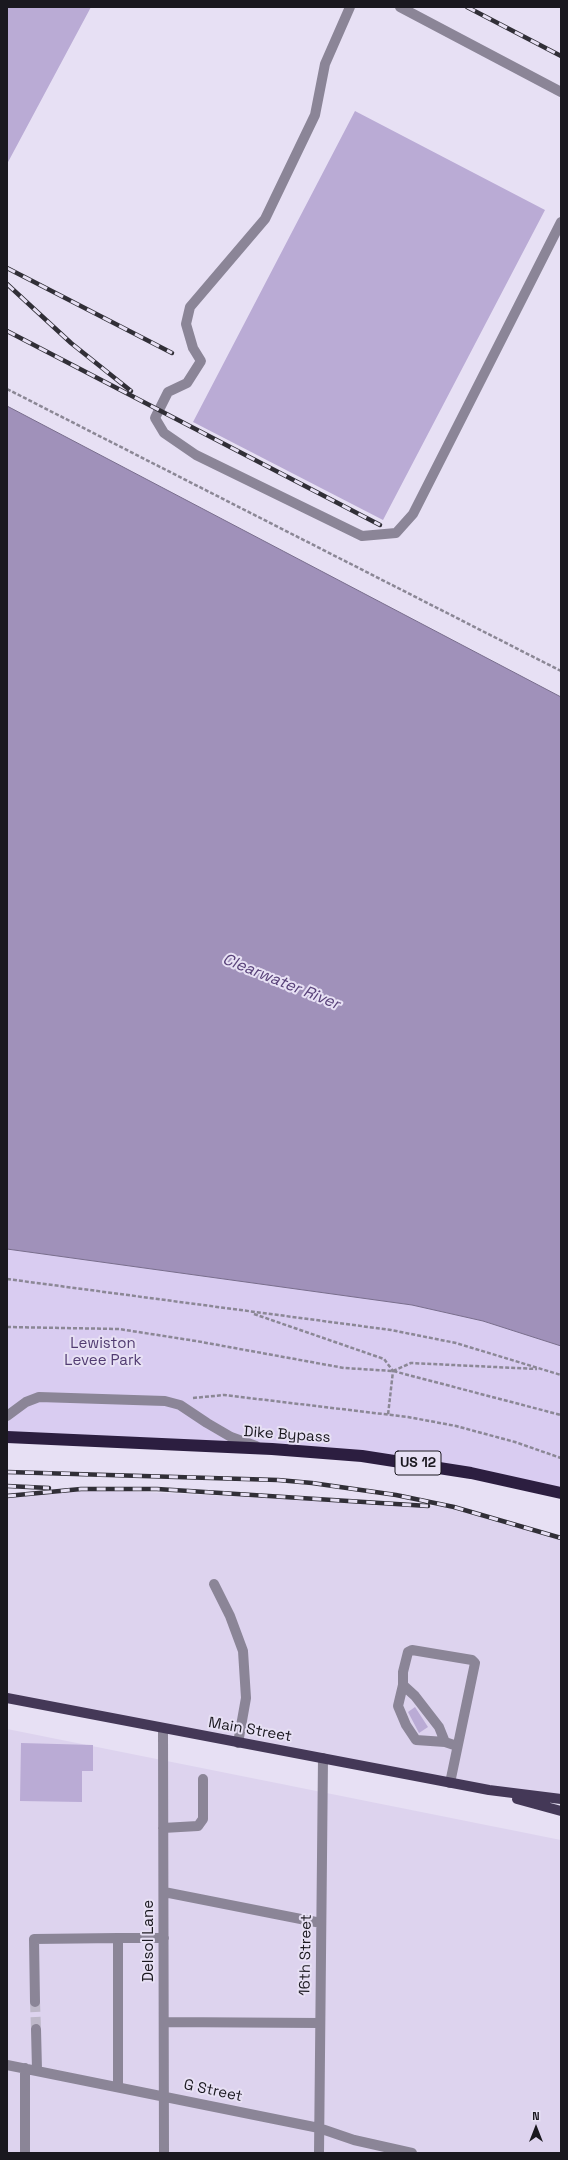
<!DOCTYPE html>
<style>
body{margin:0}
#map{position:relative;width:568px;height:2160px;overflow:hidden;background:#e7e0f4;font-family:"Space Grotesk",sans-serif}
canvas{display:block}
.frame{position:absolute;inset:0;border:8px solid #1a181f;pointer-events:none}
.north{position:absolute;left:516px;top:2108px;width:40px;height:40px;-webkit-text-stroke:3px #e7e0f4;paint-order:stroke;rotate:0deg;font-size:11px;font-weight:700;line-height:16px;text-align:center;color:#1a181f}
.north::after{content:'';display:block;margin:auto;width:14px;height:18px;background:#1a181f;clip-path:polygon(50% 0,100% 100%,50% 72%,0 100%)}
</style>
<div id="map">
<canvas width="568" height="2160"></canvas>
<div class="frame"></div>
<div class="north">N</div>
</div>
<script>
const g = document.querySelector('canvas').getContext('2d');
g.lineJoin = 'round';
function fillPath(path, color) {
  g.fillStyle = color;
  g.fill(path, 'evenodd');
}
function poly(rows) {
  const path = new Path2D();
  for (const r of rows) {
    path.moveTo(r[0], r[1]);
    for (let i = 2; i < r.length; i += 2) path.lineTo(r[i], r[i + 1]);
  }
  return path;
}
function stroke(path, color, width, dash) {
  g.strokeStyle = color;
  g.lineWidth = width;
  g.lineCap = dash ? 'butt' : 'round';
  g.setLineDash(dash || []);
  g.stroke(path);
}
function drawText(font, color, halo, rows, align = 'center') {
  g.font = font + ' "Space Grotesk",sans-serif';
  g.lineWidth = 4;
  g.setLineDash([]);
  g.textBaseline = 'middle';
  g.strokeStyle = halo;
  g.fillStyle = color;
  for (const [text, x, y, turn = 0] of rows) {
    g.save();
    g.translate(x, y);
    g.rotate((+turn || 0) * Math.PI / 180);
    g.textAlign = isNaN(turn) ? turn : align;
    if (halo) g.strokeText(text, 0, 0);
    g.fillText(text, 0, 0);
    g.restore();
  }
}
const built = poly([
 [81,1489,454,1507,561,1538,561,1799,7,1698,7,1493],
 [7,1729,561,1840,561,2153,7,2153]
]);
const green = poly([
 [7,1249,412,1305,483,1321,561,1346,561,1493,412,1462,7,1437]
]);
const water = poly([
 [7,406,561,697,561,1346,483,1321,412,1305,7,1249,7,406]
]);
const building = poly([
 [7,7,91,7,7,164],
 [355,111,545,210,383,520,193,422],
 [415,1707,428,1727,419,1733,408,1712],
 [21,1743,93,1745,93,1771,82,1771,82,1802,20,1801]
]);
const minorTunnel = poly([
 [35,2002,36,2029]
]);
const path = poly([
 [7,389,561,671],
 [7,1279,391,1330,456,1343,561,1375],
 [254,1314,384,1359,393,1371,388,1415],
 [7,1327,119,1329,196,1341,344,1368,393,1371,561,1415],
 [393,1371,411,1363,537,1369],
 [193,1398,224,1395,408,1417,456,1426,515,1442,561,1458]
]);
const minor = poly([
 [350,7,325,64,315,115,265,219,190,307,186,324,193,348,201,361,187,383,168,392,155,418,164,433,196,455,362,536,396,533,413,514,561,222],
 [400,7,561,92],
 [7,1416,26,1402,39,1397,165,1401,180,1405,207,1423,231,1437,256,1446],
 [214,1584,230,1616,243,1651,246,1698,238,1743],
 [403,1685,415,1696,439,1727,445,1742],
 [163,1729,164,2153],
 [450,1783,475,1663,472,1660,412,1650,408,1652,403,1672,403,1685,398,1706,406,1725,416,1740,445,1742,457,1746],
 [163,1828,198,1826,203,1819,203,1779],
 [164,1892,321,1923],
 [118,1938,164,1938],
 [35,2002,34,1939,118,1938,118,2087],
 [164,2022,320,2023],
 [36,2029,37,2070],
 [7,2065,319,2128,354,2140,412,2153],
 [25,2153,25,2068],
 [319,2153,323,1758]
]);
const major = poly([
 [7,1698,489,1790,561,1799],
 [517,1799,561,1811]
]);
const highway = poly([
 [7,1437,272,1449,362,1456,471,1473,561,1493]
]);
const rail = poly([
 [467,7,561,56],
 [7,268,172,353],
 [7,284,71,343,131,391],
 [7,331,380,525],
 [7,1472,278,1480,312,1483,396,1495,454,1507,561,1538],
 [7,1486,49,1488],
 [7,1496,81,1489,157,1489,428,1506]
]);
const shields = [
 [418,1463,46]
];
const shieldNames = [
 ["US 12",418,1463]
];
const parkNames = [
 ["Lewiston",103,1344],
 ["Levee Park",103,1361]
];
const streetNames = [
 ["Dike Bypass",287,1435,4],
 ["Main Street",250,1730,10],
 ["Delsol Lane",149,1941,-90],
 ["16th Street",306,1955,-89],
 ["G Street",213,2091,12]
];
const waterNames = [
 ["Clearwater River",281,982,22]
];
fillPath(built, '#ddd3ee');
fillPath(green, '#d9ccf1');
fillPath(water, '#a091ba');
stroke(water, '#786d8c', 1);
fillPath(building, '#baabd5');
stroke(minorTunnel, '#beb8c9', 10, [10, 5]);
stroke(path, '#8b8795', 2.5, [4, 2]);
stroke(minor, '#8b8597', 10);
stroke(major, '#443857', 10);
stroke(highway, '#2c1e40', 12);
stroke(rail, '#312f37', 4.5);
stroke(rail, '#e7e0f4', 3, [9]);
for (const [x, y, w] of shields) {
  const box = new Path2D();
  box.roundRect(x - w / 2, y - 12, w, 24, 3);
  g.fillStyle = '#e7e0f4';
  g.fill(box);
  stroke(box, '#1a181f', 1);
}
drawText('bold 14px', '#1a181f', null, shieldNames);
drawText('15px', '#513b71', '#e7e0f4', parkNames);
drawText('15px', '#1a181f', '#e7e0f4', streetNames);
drawText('italic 16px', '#584179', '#e7e0f4', waterNames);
</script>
